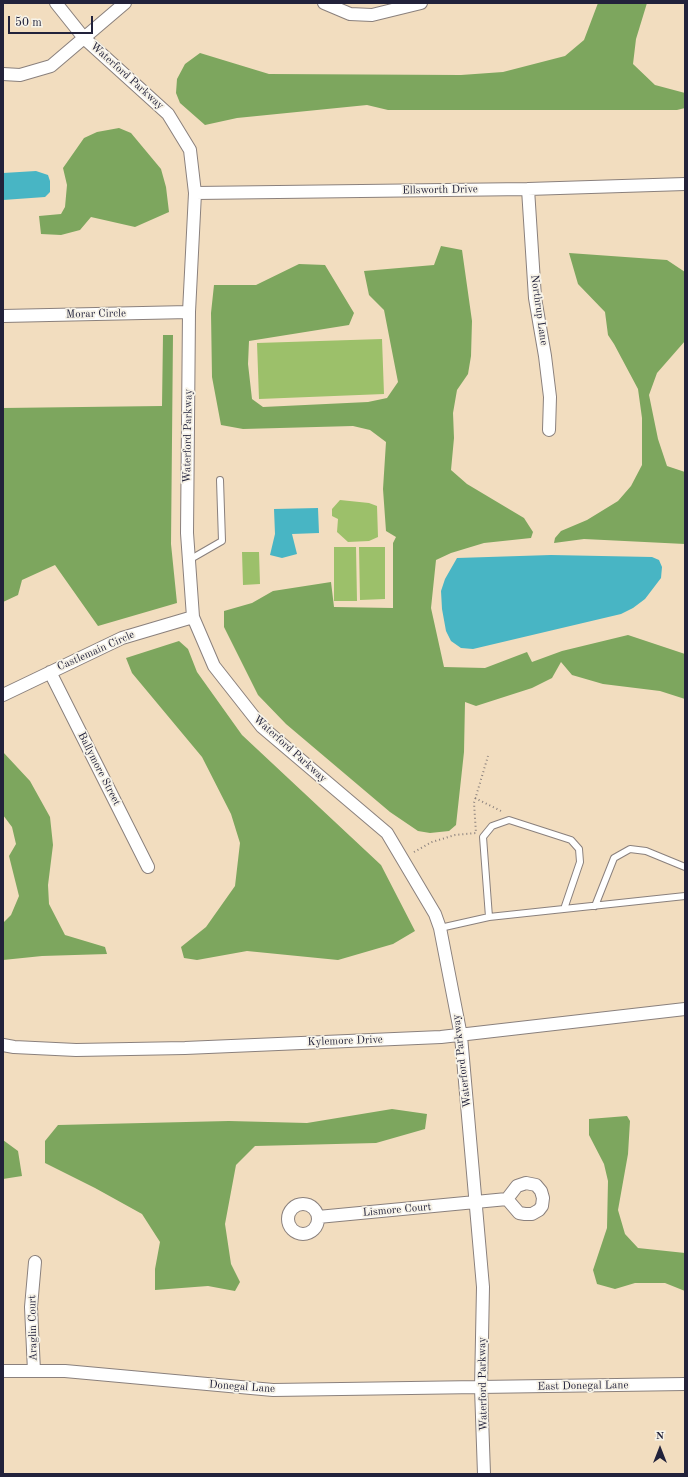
<!DOCTYPE html>
<style>
body{margin:0}
#map{position:relative;width:688px;height:1477px;overflow:hidden;background:#f2ddbf;font-family:"Old Standard TT",serif}
canvas{display:block}
.frame{position:absolute;inset:0;border:4px solid #22223b;pointer-events:none}
.north{position:absolute;left:640px;top:1429px;width:40px;height:40px;-webkit-text-stroke:3px #f7f3e8;paint-order:stroke;rotate:0deg;font-size:11px;font-weight:700;line-height:16px;text-align:center;color:#22223b}
.north::after{content:'';display:block;margin:auto;width:14px;height:18px;background:#22223b;clip-path:polygon(50% 0,100% 100%,50% 72%,0 100%)}
.scale{position:absolute;left:8px;top:16px;width:85px;height:18px;box-sizing:border-box;border:2px solid #22223b;border-top:0;padding-left:5px;font-size:12px;line-height:14px;white-space:nowrap;color:#22223b;-webkit-text-stroke:3px #f7f3e8;paint-order:stroke}
</style>
<div id="map">
<canvas width="688" height="1477"></canvas>
<div class="frame"></div>
<div class="north">N</div>
<div class="scale">50 m</div>
</div>
<script>
const g = document.querySelector('canvas').getContext('2d');
g.lineJoin = 'round';
function fillPath(path, color) {
  g.fillStyle = color;
  g.fill(path, 'evenodd');
}
function poly(rows) {
  const path = new Path2D();
  for (const r of rows) {
    if (r.length === 3) {
      path.moveTo(r[0] + r[2], r[1]);
      path.arc(r[0], r[1], r[2], 0, 2 * Math.PI);
      continue;
    }
    path.moveTo(r[0], r[1]);
    for (let i = 2; i < r.length; i += 2) path.lineTo(r[i], r[i + 1]);
  }
  return path;
}
function stroke(path, color, width, dash) {
  g.strokeStyle = color;
  g.lineWidth = width;
  g.lineCap = dash ? 'butt' : 'round';
  g.setLineDash(dash || []);
  g.stroke(path);
}
function drawText(font, color, halo, rows, align = 'center') {
  g.font = font + ' "Old Standard TT",serif';
  g.lineWidth = 3.5;
  g.setLineDash([]);
  g.textBaseline = 'middle';
  g.strokeStyle = halo;
  g.fillStyle = color;
  for (const [text, x, y, turn = 0] of rows) {
    g.save();
    g.translate(x, y);
    g.rotate((+turn || 0) * Math.PI / 180);
    g.textAlign = isNaN(turn) ? turn : align;
    if (halo) g.strokeText(text, 0, 0);
    g.fillText(text, 0, 0);
    g.restore();
  }
}
const green = poly([
 [382,339,384,394,259,399,257,343],
 [340,500,369,503,377,506,378,537,369,541,348,542,337,532,338,519,332,516,332,509],
 [334,547,356,547,357,601,334,601],
 [359,547,385,547,385,599,360,600],
 [242,552,259,552,260,584,243,585]
]);
const forest = poly([
 [598,3,647,3,636,39,633,64,655,85,685,93,685,108,677,110,388,110,367,105,237,118,205,125,180,103,176,93,177,79,185,64,200,53,269,74,461,75,503,72,565,56,584,40],
 [119,128,131,133,161,169,166,187,169,212,135,227,91,217,80,230,61,235,41,234,39,216,61,214,65,207,67,185,63,168,84,138,97,132],
 [441,246,462,250,472,321,471,356,468,374,457,390,453,413,454,438,451,470,467,484,524,518,533,532,531,538,484,543,451,553,436,560,431,608,444,667,485,668,527,652,532,662,562,651,628,635,685,654,685,699,660,691,603,684,572,675,561,662,552,678,532,688,476,706,465,702,464,752,456,825,449,831,430,833,418,831,390,812,286,724,258,695,224,627,224,611,252,603,273,591,331,582,334,607,393,608,393,543,396,537,386,531,383,489,386,442,370,430,353,426,243,429,221,425,212,377,211,313,214,285,256,285,299,264,325,265,354,313,349,325,249,341,248,364,252,399,263,407,368,402,387,398,398,382,384,310,369,295,364,271,434,265],
 [569,253,667,260,685,272,685,341,657,373,649,395,658,439,667,466,685,472,685,544,584,539,554,543,555,538,561,531,587,520,618,501,631,486,642,465,642,418,638,389,614,344,608,335,605,312,578,284],
 [163,335,173,335,171,544,177,603,98,626,55,565,22,580,18,595,3,602,3,408,162,406],
 [179,641,188,649,197,672,242,735,381,865,415,931,393,944,338,960,247,951,197,960,184,958,181,947,206,927,235,886,240,843,231,814,202,757,132,673,126,658],
 [3,752,30,781,50,817,53,845,48,885,49,904,65,935,105,947,107,954,42,956,3,960,3,923,11,915,19,896,9,856,16,844,12,827,3,815],
 [392,1109,427,1114,425,1129,376,1143,255,1146,236,1165,225,1224,231,1264,240,1282,235,1291,208,1286,155,1290,155,1269,160,1242,142,1214,95,1188,45,1163,45,1141,58,1125,229,1121,307,1123],
 [627,1116,630,1121,628,1154,618,1210,625,1234,638,1248,685,1253,685,1291,665,1283,635,1283,615,1289,597,1284,593,1270,607,1228,608,1181,604,1164,589,1135,589,1119],
 [3,1140,18,1151,22,1176,3,1179]
]);
const water = poly([
 [36,171,48,175,50,181,50,192,45,197,3,200,3,173],
 [318,508,319,533,292,534,297,554,282,558,270,555,275,534,274,509],
 [551,555,652,557,659,560,662,567,661,578,645,599,633,608,621,614,473,649,461,648,451,641,446,631,442,609,441,591,445,579,457,558]
]);
const path = poly([
 [475,798,503,812],
 [414,852,432,842,455,835,476,833,474,803,488,756]
]);
const lane = poly([
 [189,560,222,541,220,480],
 [595,906,614,858,630,849,646,851,685,867],
 [489,917,483,837,492,826,509,820,571,840,579,849,580,862,564,909],
 [440,928,489,917,685,896]
]);
const street = poly([
 [56,3,84,38,168,114,190,150,195,193,189,312,187,533,193,617,214,666,262,727,387,833,435,914,440,928,461,1036,483,1287,481,1388,484,1474],
 [324,3,350,14,372,15,421,3],
 [3,74,20,75,51,66,125,3],
 [528,189,535,298,545,356,550,397,549,430],
 [195,193,528,189,685,184],
 [3,316,189,312],
 [50,672,148,867],
 [3,695,122,638,193,617],
 [3,1045,14,1047,76,1050,185,1048,441,1037,685,1009],
 [303,1219,15],
 [318,1217,507,1199,517,1186,526,1183,536,1185,541,1191,543,1198,542,1206,539,1210,532,1214,525,1214,519,1213,507,1199],
 [3,1371,65,1371,273,1390,685,1384],
 [34,1371,31,1307,35,1262]
]);
const streetNames = [
 ["Waterford Parkway",127,76,42],
 ["Ellsworth Drive",440,190,-1],
 ["Northrup Lane",539,310,82],
 ["Morar Circle",96,314,-1],
 ["Waterford Parkway",188,436,-89],
 ["Castlemain Circle",96,651,-24],
 ["Waterford Parkway",290,749,42],
 ["Ballymore Street",99,769,63],
 ["Kylemore Drive",345,1041,-2],
 ["Waterford Parkway",462,1061,-97],
 ["Lismore Court",397,1210,-5],
 ["Araglin Court",33,1328,-91],
 ["Waterford Parkway",483,1384,-91],
 ["East Donegal Lane",583,1386,-1],
 ["Donegal Lane",242,1387,4]
];
fillPath(green, '#9cc06a');
fillPath(forest, '#7da65e');
fillPath(water, '#48b5c4');
stroke(lane, '#8a807d', 8);
stroke(street, '#8a807d', 14);
stroke(path, '#8a807d', 2, [1, 3]);
stroke(lane, '#fff', 6);
stroke(street, '#fff', 12);
drawText('11px', '#22223b', '#f7f3e8', streetNames);
</script>
